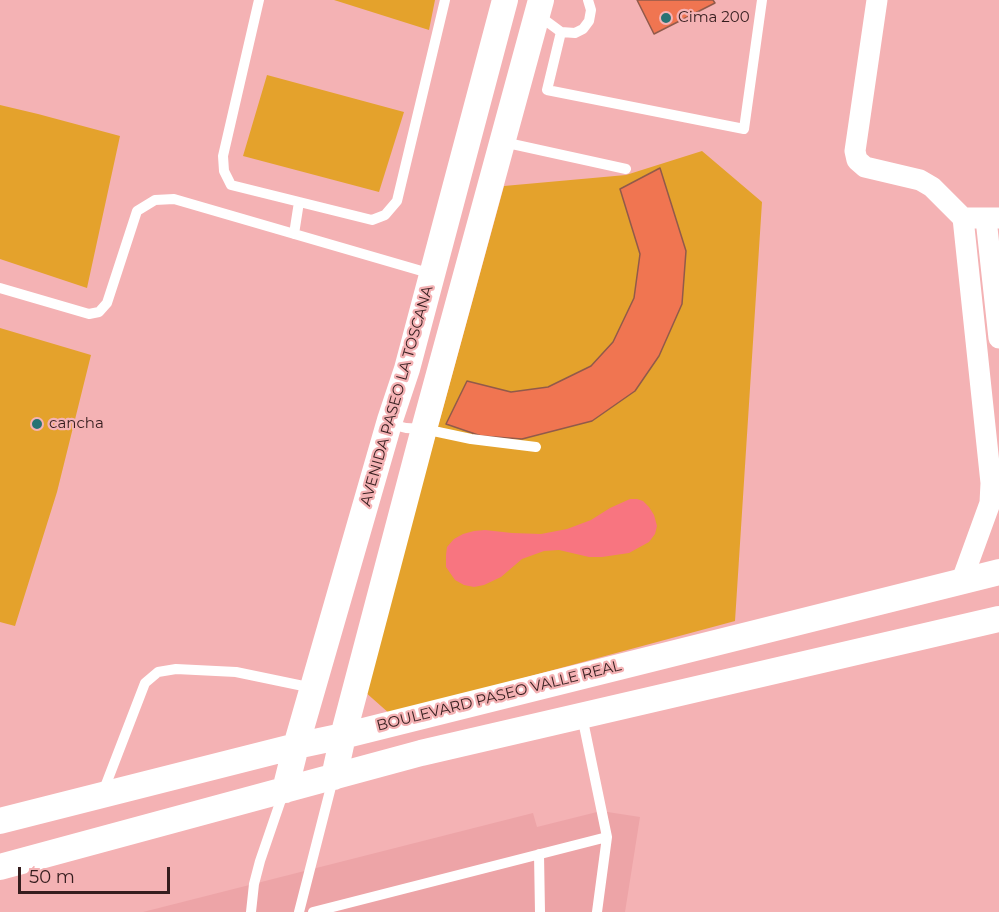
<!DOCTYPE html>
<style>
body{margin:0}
#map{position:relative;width:999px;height:912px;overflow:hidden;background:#f4b2b4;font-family:Montserrat,sans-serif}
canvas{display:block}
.scale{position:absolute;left:18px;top:867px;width:152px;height:27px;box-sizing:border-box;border:3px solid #351d1e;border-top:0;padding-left:8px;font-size:18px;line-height:21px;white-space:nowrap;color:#351d1e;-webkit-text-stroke:4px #f4b2b4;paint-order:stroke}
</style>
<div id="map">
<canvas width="999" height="912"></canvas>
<div class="scale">50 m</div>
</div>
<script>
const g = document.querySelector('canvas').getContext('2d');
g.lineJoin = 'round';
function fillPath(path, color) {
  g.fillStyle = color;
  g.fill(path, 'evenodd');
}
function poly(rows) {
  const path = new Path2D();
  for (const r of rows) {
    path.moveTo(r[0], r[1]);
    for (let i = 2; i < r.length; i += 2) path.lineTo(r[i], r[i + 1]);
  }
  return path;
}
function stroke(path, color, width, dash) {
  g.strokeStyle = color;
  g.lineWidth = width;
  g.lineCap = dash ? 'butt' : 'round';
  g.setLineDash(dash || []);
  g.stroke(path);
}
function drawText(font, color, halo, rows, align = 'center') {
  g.font = font + ' Montserrat,sans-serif';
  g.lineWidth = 4.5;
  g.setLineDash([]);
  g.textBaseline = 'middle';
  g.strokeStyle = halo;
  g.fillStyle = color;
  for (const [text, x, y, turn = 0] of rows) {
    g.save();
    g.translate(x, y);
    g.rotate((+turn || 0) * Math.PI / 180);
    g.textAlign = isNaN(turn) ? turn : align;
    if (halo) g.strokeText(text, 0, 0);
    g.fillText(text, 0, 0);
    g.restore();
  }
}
const built = poly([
 [601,811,640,817,625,912,143,912,533,813,537,827]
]);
const green = poly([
 [334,0,435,0,429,30],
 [267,75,404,112,379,192,243,156],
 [0,105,38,114,120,136,87,288,0,259],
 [702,151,762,202,735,621,390,714,364,691,442,412,504,186,626,175],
 [0,328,91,355,57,492,15,626,0,622]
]);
const water = poly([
 [630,499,637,499,643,501,649,507,654,515,657,526,655,534,649,542,629,553,602,557,589,557,559,550,544,551,522,559,501,577,484,585,474,587,464,585,455,580,446,567,446,555,447,547,454,539,463,534,474,531,485,530,512,533,541,534,567,529,591,520,610,508]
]);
const building = poly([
 [637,0,713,0,715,3,654,34,637,0],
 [660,168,686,251,682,304,659,356,635,391,592,421,522,439,481,436,446,424,467,381,511,392,548,387,591,366,613,342,634,298,640,254,620,189,660,168]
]);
const service = poly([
 [259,0,223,156,224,171,231,185,372,220,385,215,397,201,445,0],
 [538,15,561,32,575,33,583,29,589,21,591,10,588,0],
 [561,32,547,90,744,129,762,0],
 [503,142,626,169],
 [294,234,299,202],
 [0,288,89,314,99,312,107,303,137,211,155,200,174,199,432,274],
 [390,420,398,426,406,428,424,429,471,439,536,447],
 [582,716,607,837,597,912],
 [103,792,145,683,158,672,176,669,236,672,313,688],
 [539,854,540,912],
 [251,912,254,884,260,861,284,791],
 [299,912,333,779],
 [313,912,607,837]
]);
const minor = poly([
 [877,0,855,151,857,160,865,167,920,180,932,187,963,218,999,218],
 [986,219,999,338],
 [962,580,990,503,991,483,963,218]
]);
const tertiary = poly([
 [334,777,343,736,424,429,541,0],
 [285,790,296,746,390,420,407,369,505,0],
 [0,821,296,746,343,736,999,572],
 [0,867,421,753,999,619]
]);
const markers = [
 [666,18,6,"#287374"],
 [37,424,6,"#287374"]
];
const poiNames = [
 ["Cima 200",678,18],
 ["cancha",49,424]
];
const streetNames = [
 ["AVENIDA PASEO LA TOSCANA",397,396,-74],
 ["BOULEVARD PASEO VALLE REAL",499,696,-14]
];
fillPath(built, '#eda4a7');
fillPath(green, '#e4a22c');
fillPath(water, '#f87580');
fillPath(building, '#f07551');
stroke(building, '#915a4a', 1.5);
stroke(service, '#fff', 10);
stroke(minor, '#fff', 21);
stroke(tertiary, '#fff', 26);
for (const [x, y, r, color] of markers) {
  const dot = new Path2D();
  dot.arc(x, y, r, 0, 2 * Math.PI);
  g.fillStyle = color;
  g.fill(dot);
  stroke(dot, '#f4b2b4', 2);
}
drawText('15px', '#351d1e', '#f4b2b4', poiNames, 'left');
drawText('15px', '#351d1e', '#f4b2b4', streetNames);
</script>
